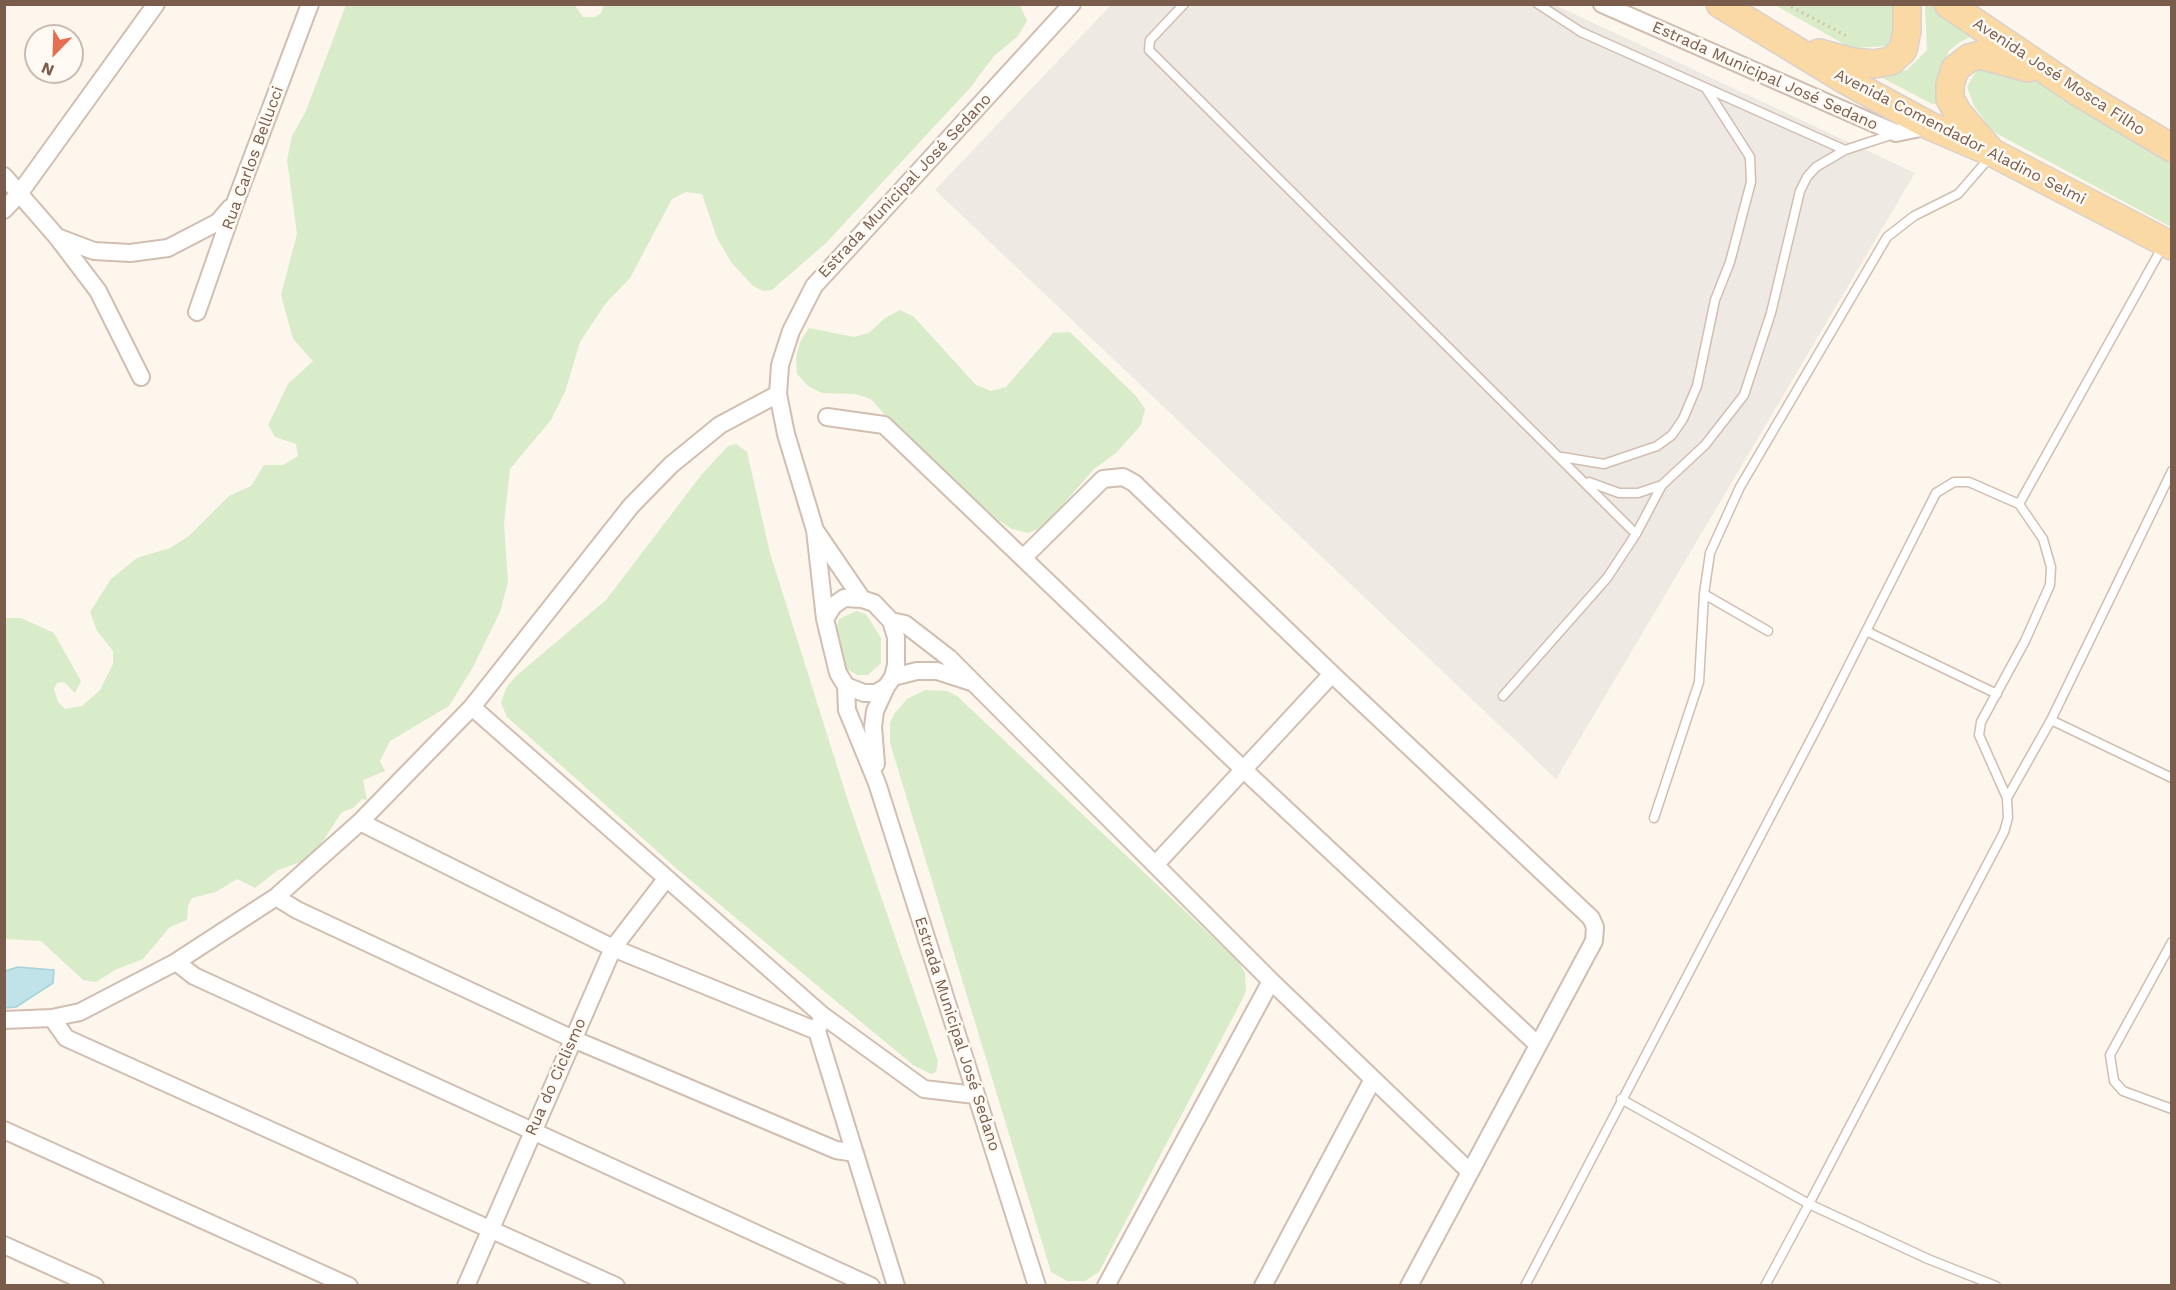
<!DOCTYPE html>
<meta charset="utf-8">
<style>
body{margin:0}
#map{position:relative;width:2176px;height:1290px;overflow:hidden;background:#fdf6ec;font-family:"Work Sans",sans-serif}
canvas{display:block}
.frame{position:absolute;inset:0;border:6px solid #7a5c4d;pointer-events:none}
.north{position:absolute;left:24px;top:24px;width:60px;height:60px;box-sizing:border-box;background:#fffaf3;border:2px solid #cabbb1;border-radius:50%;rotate:203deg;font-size:16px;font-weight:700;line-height:24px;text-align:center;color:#7a5c4d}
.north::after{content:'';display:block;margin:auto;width:21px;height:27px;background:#e76f51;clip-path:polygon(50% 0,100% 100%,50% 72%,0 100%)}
</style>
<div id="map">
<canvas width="2176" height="1290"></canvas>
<div class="frame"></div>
<div class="north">N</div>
</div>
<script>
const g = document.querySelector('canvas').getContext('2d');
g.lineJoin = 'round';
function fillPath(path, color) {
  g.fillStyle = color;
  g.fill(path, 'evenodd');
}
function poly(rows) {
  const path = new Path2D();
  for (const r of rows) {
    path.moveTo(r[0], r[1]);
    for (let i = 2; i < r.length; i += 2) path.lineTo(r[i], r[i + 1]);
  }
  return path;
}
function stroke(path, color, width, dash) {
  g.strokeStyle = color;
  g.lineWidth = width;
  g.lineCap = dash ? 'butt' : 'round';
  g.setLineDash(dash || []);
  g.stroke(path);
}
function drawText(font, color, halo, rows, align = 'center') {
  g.font = font + ' "Work Sans",sans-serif';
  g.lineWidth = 5;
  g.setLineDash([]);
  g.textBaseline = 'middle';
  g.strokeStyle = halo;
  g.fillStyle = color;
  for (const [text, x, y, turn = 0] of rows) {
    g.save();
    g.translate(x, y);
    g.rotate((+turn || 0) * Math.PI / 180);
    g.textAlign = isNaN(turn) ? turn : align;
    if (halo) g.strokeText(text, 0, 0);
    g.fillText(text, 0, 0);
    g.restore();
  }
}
const industrial = poly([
 [1112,4,1555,5,1915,173,1556,779,935,190]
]);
const green = poly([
 [604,4,1020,5,1027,21,1018,36,994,56,970,88,826,243,772,290,763,291,753,286,731,262,717,238,702,194,686,192,672,199,630,278,606,303,580,342,565,392,551,420,510,469,504,524,508,582,500,612,473,667,449,706,390,741,380,761,385,771,363,780,367,800,362,799,353,808,342,812,315,853,304,861,278,870,255,888,237,879,216,892,192,898,188,905,187,920,170,927,143,959,117,969,96,982,83,980,41,941,5,939,4,618,21,618,54,633,81,681,75,693,64,682,57,683,54,689,58,702,65,709,82,706,100,690,113,664,113,651,97,631,90,612,111,579,137,558,170,548,189,536,229,496,251,486,264,465,283,465,298,456,296,444,275,437,268,425,288,384,313,361,293,339,281,295,297,234,287,160,292,136,306,111,346,5,575,5,583,17,596,17,601,13],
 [1775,5,1899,5,1900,32,1889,46,1851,48],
 [1925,5,1932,5,1982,38,1972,36,1960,42,1949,51,1939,72,1938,104,1932,104,1879,76,1907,70,1927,50],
 [2007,66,2079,105,2171,160,2171,227,1992,131,1974,106,1967,87,1978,68],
 [900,310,914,317,976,385,991,391,1006,387,1053,333,1070,332,1136,396,1145,409,1141,425,1116,453,1094,469,1043,527,1028,533,1012,529,998,520,892,423,871,399,855,394,822,393,808,386,797,374,796,358,800,342,809,328,854,337,869,333,885,318],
 [736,444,747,452,770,553,848,801,938,1061,936,1072,931,1074,913,1065,677,869,507,717,501,703,506,688,516,676,606,600,702,474,728,446],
 [856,611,866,614,881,638,881,663,868,675,857,675,847,669,834,632,839,619],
 [925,690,947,691,957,696,1238,961,1245,973,1246,990,1243,998,1099,1272,1085,1281,1067,1281,1051,1272,890,743,890,723,894,714,907,699]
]);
const water = poly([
 [18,967,54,970,53,983,16,1007,5,1008,5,971,18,967]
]);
const path = poly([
 [1786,4,1847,36]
]);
const lane = poly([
 [1184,4,1150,40,1149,50,1636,534],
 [1538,4,1581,32,1845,150],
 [1562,457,1604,464,1657,446,1672,435,1683,419,1697,386,1715,300,1730,262,1751,182,1750,157,1707,90],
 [1589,482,1619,493,1638,493,1662,485,1705,445,1744,395,1771,313,1800,191,1807,177,1816,167,1845,150,1894,134],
 [1768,631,1704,594,1710,553,1740,487,1887,237,1914,216,1958,194,1991,156],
 [1866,631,1997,694],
 [1503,696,1607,578,1636,534,1662,485],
 [2051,720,2172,471],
 [2007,798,2051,720,2172,778],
 [1654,818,1699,682,1704,594],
 [2172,942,2110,1055,2114,1081,2123,1091,2172,1109],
 [1621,1099,1809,1204,2004,832,2008,818,2007,798,1979,735,1981,722,2025,641,2050,585,2051,567,2043,539,2019,504],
 [1525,1286,1821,720,1936,493,1954,482,1969,482,2019,504,2163,246],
 [1765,1286,1809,1204,1928,1259,1996,1286]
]);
const street = poly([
 [1602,4,1896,133,1930,126],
 [4,176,57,237,94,251,130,253,168,248,218,222,230,208],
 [4,210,19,194,156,4],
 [57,237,98,291,141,377],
 [197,312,235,203,310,4],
 [827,417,884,425,1245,771,1538,1045],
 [817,533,862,599],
 [1023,558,1103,479,1123,477,1134,483,1332,674,1591,918,1595,927,1594,941,1409,1286],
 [844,598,862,599,874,603,891,621,896,637,896,665,893,677,886,687,876,693,864,693,846,686,838,673,825,619,833,606,844,598],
 [825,619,815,530,786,434,778,394,780,365,791,331,814,286,1072,4],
 [891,621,905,624,949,658,1271,981,1469,1171],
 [893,677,917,671,937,671,971,682],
 [846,686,847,710,877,783,1037,1286],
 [472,707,822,1015,924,1089,975,1095],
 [876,764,873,727,875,711,886,687],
 [360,822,613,948,817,1031],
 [1155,865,1332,674],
 [276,897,297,910,573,1039,836,1150,855,1153],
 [176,962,194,976,871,1286],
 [52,1018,66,1038,616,1286],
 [4,1020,52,1018,80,1012,176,962,276,897,360,822,472,707,631,506,671,465,720,425,778,394],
 [821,1020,817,1031,896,1286],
 [4,1130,349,1286],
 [4,1245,95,1286],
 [466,1286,613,948,666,879],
 [1106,1286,1271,981],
 [1263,1286,1373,1079]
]);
const primary = poly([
 [1720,4,1845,80,1930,126,1993,153,2172,246],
 [1948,4,2078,92,2172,148],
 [1819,53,1853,62,1874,64,1891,61,1903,50,1907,31,1907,4],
 [1988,148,1958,113,1950,99,1950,85,1955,69,1969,58,1980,55,2028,68]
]);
const streetNames = [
 ["Estrada Municipal José Sedano",1765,76,24],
 ["Avenida José Mosca Filho",2059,77,33],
 ["Avenida Comendador Aladino Selmi",1960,137,27],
 ["Rua Carlos Bellucci",253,158,-70],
 ["Estrada Municipal José Sedano",905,186,-47],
 ["Estrada Municipal José Sedano",957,1034,72],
 ["Rua do Ciclismo",556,1077,-66]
];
fillPath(industrial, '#efe9e4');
fillPath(green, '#d8ecc9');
fillPath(water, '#bfe3e8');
stroke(water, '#a5d3da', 1.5);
stroke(lane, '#d1beb0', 11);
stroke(street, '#d1beb0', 20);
stroke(primary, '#dad1cd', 30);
stroke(path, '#d9b8a5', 3, [1.5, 4.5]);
stroke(lane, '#fff', 8);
stroke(street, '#fff', 16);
stroke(primary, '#fbd9a5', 27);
drawText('16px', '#7a5c4d', '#fffaf3', streetNames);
</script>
